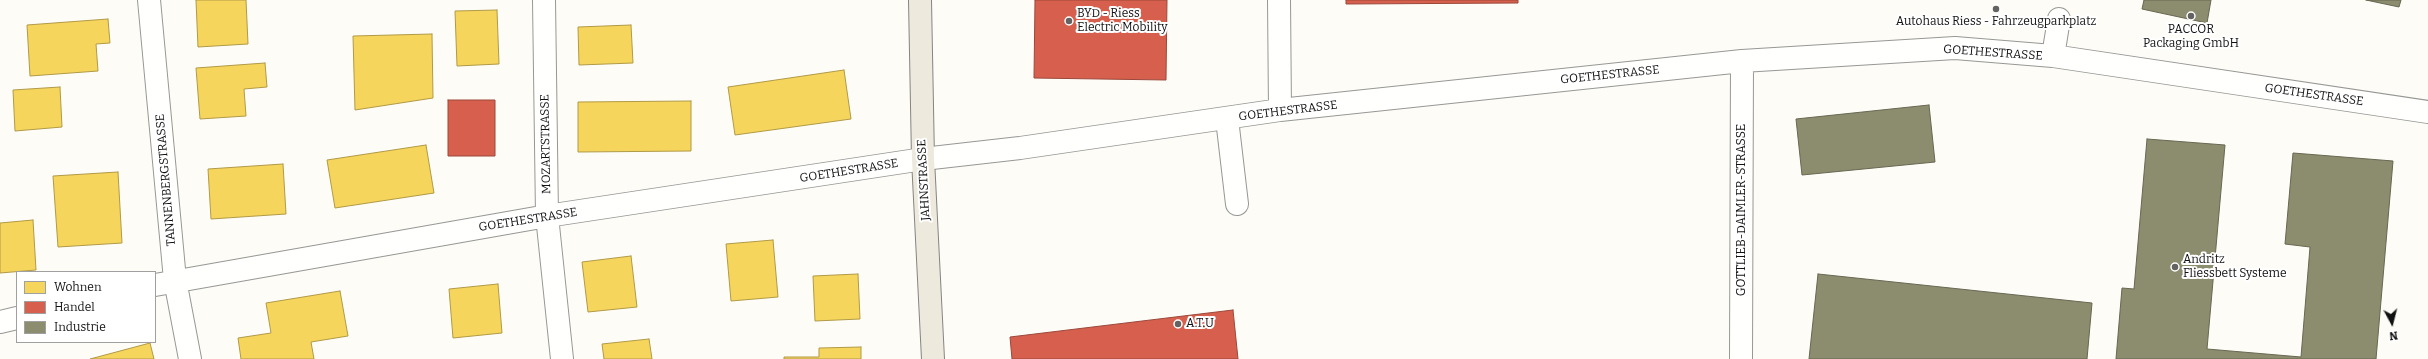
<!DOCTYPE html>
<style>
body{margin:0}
#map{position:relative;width:2428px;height:359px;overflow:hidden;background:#fdfcf7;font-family:Bitter,serif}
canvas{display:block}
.legend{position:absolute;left:16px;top:271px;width:140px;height:72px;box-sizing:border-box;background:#fff;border:1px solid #a0a0a0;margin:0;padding:5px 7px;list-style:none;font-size:12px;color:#111}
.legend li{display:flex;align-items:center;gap:8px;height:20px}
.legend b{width:20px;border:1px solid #a0a0a0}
.north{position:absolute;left:2372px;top:303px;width:40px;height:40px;-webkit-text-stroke:3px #fff;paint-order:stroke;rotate:173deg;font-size:11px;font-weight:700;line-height:16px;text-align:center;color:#111}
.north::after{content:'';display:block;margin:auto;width:14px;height:18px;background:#111;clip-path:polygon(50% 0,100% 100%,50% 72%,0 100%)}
</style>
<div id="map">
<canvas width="2428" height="359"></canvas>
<ul class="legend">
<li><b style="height:11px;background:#f6d55c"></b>Wohnen</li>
<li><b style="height:11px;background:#d6604d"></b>Handel</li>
<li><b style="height:11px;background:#8c8c6e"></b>Industrie</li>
</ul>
<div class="north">N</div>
</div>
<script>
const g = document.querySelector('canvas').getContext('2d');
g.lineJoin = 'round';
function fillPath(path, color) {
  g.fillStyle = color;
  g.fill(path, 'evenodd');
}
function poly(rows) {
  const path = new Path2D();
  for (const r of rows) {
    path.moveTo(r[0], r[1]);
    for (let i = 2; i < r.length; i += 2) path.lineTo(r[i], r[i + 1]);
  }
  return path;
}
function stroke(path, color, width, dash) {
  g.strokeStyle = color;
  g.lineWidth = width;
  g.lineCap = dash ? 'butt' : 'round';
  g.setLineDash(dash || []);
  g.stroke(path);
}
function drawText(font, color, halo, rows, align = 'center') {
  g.font = font + ' Bitter,serif';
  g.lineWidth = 4;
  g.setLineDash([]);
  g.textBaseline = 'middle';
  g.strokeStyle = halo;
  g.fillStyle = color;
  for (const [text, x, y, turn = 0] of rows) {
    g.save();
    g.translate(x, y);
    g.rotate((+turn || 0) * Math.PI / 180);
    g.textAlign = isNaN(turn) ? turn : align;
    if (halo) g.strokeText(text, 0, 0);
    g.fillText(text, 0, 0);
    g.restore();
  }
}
const homes = poly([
 [196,0,246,0,248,44,198,47,196,0],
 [497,10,499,64,457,66,455,11,497,10],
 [108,19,110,43,96,44,98,71,30,76,27,25,108,19],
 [631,25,633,63,579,65,578,27,631,25],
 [432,34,433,98,355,110,353,36,432,34],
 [265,63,267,87,244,89,246,116,200,119,196,68,265,63],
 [844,70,851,119,735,135,728,87,844,70],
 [60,87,62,127,15,131,13,90,60,87],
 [691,101,691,151,578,152,578,102,691,101],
 [426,145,434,193,335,208,327,160,426,145],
 [283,164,286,214,211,219,208,169,283,164],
 [118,172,122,243,58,247,53,176,118,172],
 [33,220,36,270,0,273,0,223,33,220],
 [773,240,778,297,731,301,726,244,773,240],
 [631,256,637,307,588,312,582,262,631,256],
 [858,274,860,319,815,321,813,276,858,274],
 [498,284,502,333,453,338,449,289,498,284],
 [340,291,348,336,311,342,314,359,241,359,238,338,271,333,266,303,340,291],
 [649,339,652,359,604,359,602,344,649,339],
 [150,343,154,359,90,359,150,343],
 [861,347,861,359,784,359,784,357,819,357,819,348,861,347]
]);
const shops = poly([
 [1035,0,1167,0,1166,80,1034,78,1035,0],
 [1346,0,1518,0,1518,3,1346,4,1346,0],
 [448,100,495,100,495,156,448,156,448,100],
 [1233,310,1238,359,1012,359,1010,337,1233,310]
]);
const industry = poly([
 [2144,0,2211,0,2207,23,2142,9,2144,0],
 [2366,0,2401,0,2399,7,2366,0],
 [1929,105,1935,162,1802,175,1796,119,1929,105],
 [2147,139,2225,145,2207,349,2301,357,2310,247,2285,244,2293,153,2393,161,2376,359,2116,359,2122,288,2134,289,2147,139],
 [1818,274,2092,303,2087,359,1809,359,1818,274]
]);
const minor = poly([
 [149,0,175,280,190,359],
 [544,0,547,216,562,359],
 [1279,0,1280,110],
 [2053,56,2059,19],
 [1227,119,1237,204],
 [155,285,547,216,923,159,1020,148,1280,110,1742,61,1955,48,2053,56,2428,112],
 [0,322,17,318],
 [1741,359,1742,61]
]);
const major = poly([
 [920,0,923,159,933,359]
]);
const markers = [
 [1996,9,4,"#646362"],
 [2191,16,4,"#646362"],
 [1069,21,4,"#646362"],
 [2175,267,4,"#646362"],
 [1178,324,4,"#646362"]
];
const poiNames = [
 ["BYD - Riess",1077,14],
 ["Electric Mobility",1077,28],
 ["Autohaus Riess - Fahrzeugparkplatz",1996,22,"center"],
 ["PACCOR",2191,30,"center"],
 ["Packaging GmbH",2191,44,"center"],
 ["Andritz",2183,260],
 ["Fliessbett Systeme",2183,274],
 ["A.T.U",1186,324]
];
const streetNames = [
 ["GOETHESTRASSE",1993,53,4],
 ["GOETHESTRASSE",1610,75,-6],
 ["GOETHESTRASSE",2314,95,8],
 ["GOETHESTRASSE",1288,111,-7],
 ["MOZARTSTRASSE",546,144,-91],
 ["GOETHESTRASSE",849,171,-9],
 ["TANNENBERGSTRASSE",166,180,-95],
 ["JAHNSTRASSE",924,180,-93],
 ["GOTTLIEB-DAIMLER-STRASSE",1742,210,-90],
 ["GOETHESTRASSE",528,220,-9]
];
fillPath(homes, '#f6d55c');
stroke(homes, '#b19a46', 1);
fillPath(shops, '#d6604d');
stroke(shops, '#9b483b', 1);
fillPath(industry, '#8c8c6e');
stroke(industry, '#676752', 1);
stroke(minor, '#979795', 24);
stroke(major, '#858482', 24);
stroke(minor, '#fffffe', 22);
stroke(major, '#ede9dc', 22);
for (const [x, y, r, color] of markers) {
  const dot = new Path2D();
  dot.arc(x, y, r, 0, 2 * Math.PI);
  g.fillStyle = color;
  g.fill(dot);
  stroke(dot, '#fff', 1.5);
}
drawText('12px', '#111', '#fff', poiNames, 'left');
drawText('12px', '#111', '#fff', streetNames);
</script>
